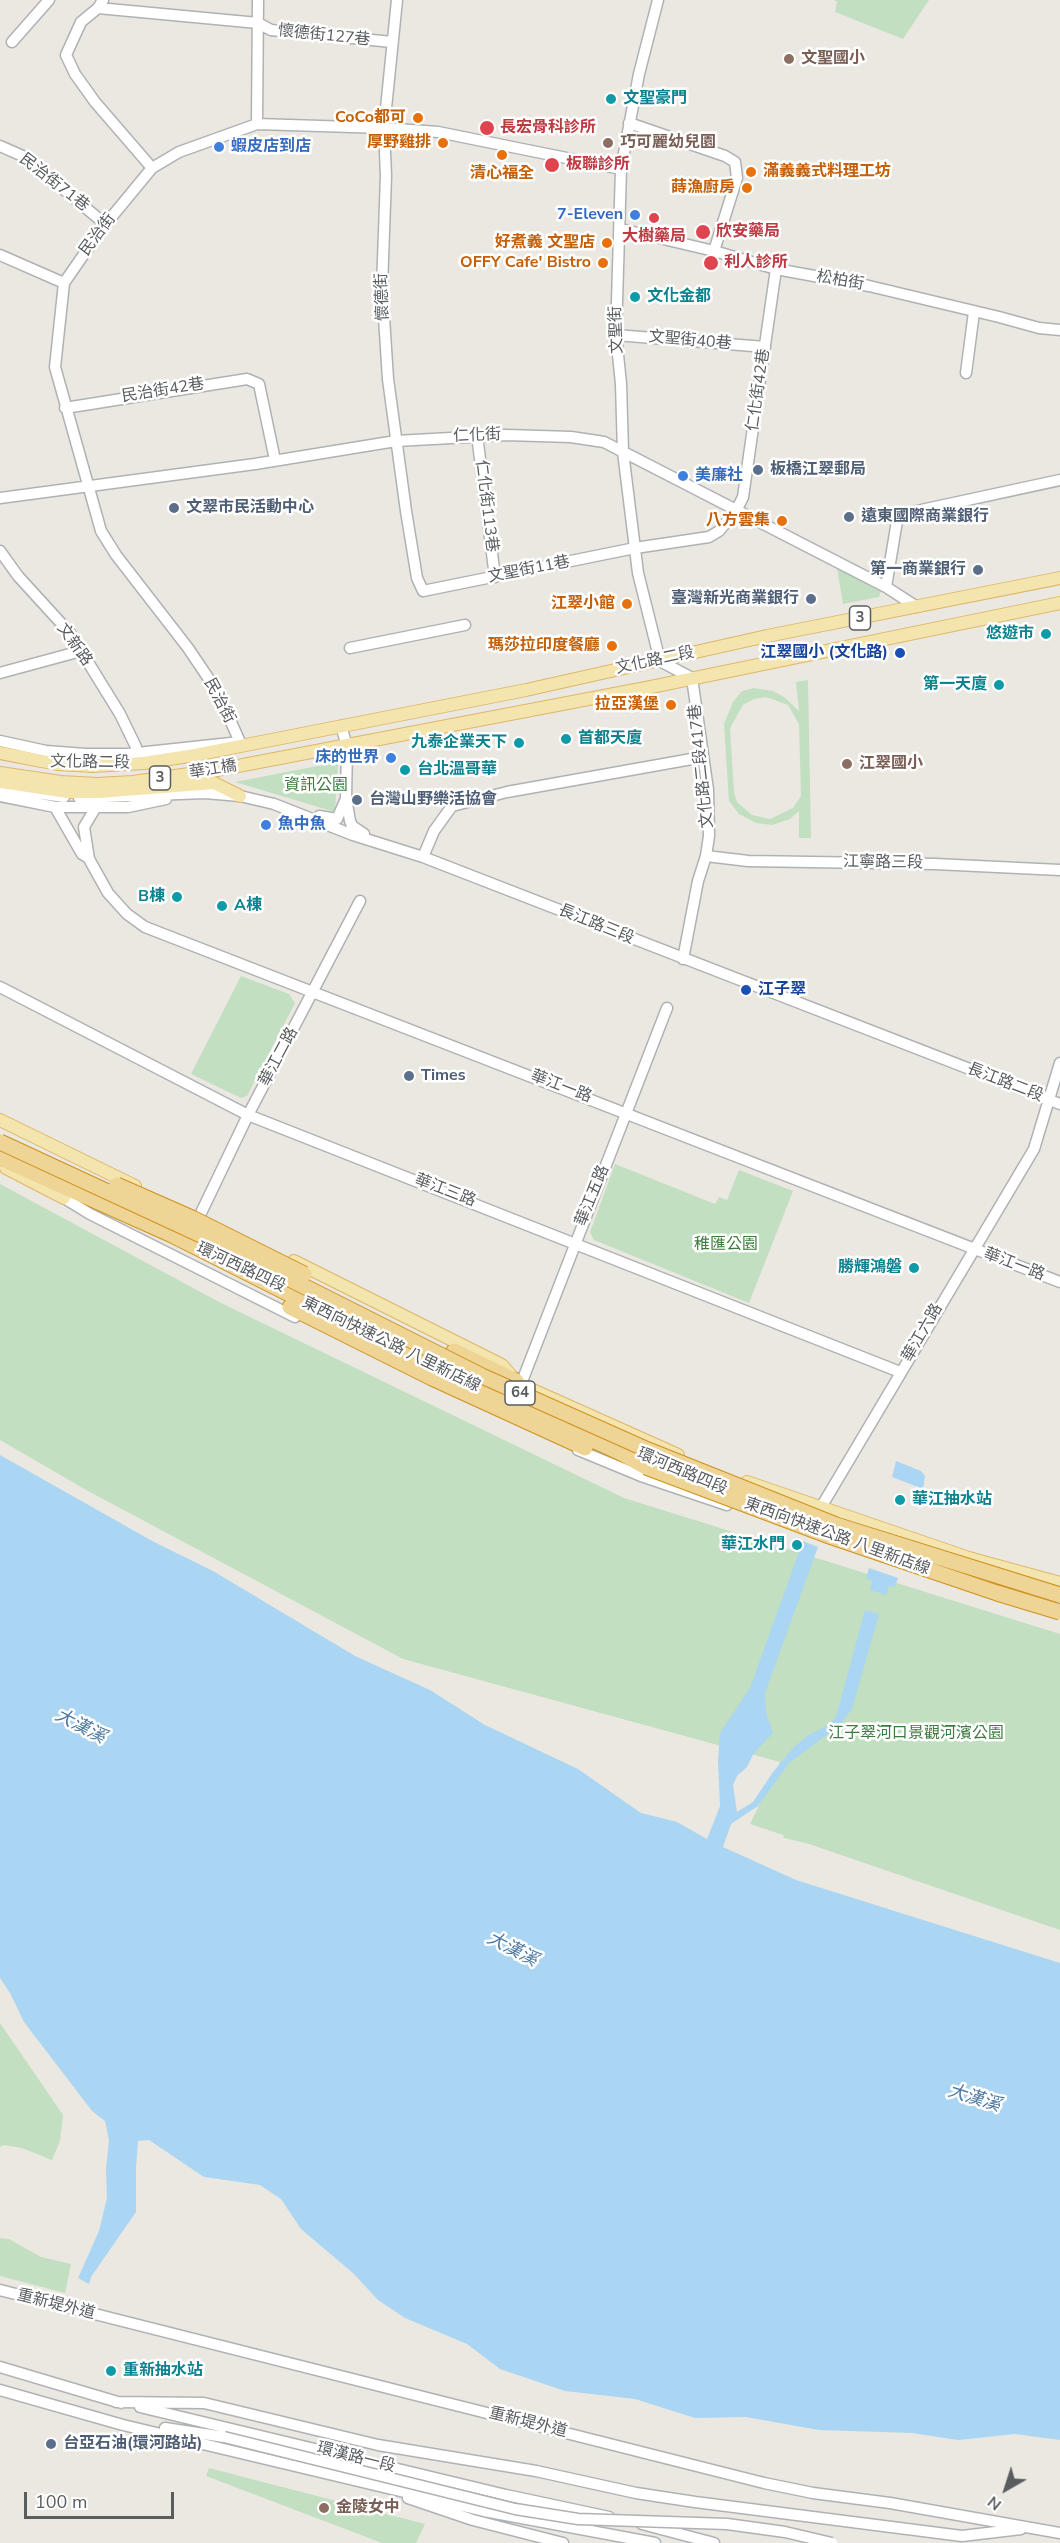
<!DOCTYPE html>
<meta charset="utf-8">
<style>
body{margin:0}
#map{position:relative;width:1060px;height:2543px;overflow:hidden;background:#ebe8e2;font-family:"Nunito Sans",sans-serif}
canvas{display:block}
.north{position:absolute;left:976px;top:2459px;width:60px;height:60px;-webkit-text-stroke:4px #fff;paint-order:stroke;rotate:219deg;font-size:16px;font-weight:700;line-height:24px;text-align:center;color:#5a5d60}
.north::after{content:'';display:block;margin:auto;width:21px;height:27px;background:#5a5d60;clip-path:polygon(50% 0,100% 100%,50% 72%,0 100%)}
.scale{position:absolute;left:24px;top:2492px;width:150px;height:27px;box-sizing:border-box;border:3px solid #5a5d60;border-top:0;padding-left:8px;font-size:18px;line-height:21px;white-space:nowrap;color:#5a5d60;-webkit-text-stroke:4px #fff;paint-order:stroke}
</style>
<div id="map">
<canvas width="1060" height="2543"></canvas>
<div class="north">N</div>
<div class="scale">100 m</div>
</div>
<script>
const g = document.querySelector('canvas').getContext('2d');
g.lineJoin = 'round';
function fillPath(path, color) {
  g.fillStyle = color;
  g.fill(path, 'evenodd');
}
function poly(rows) {
  const path = new Path2D();
  for (const r of rows) {
    path.moveTo(r[0], r[1]);
    for (let i = 2; i < r.length; i += 2) path.lineTo(r[i], r[i + 1]);
  }
  return path;
}
function stroke(path, color, width, dash) {
  g.strokeStyle = color;
  g.lineWidth = width;
  g.lineCap = dash ? 'butt' : 'round';
  g.setLineDash(dash || []);
  g.stroke(path);
}
function drawText(font, color, halo, rows, align = 'center') {
  g.font = font + ' "Nunito Sans","Noto Sans TC",sans-serif';
  g.lineWidth = 5;
  g.setLineDash([]);
  g.textBaseline = 'middle';
  g.strokeStyle = halo;
  g.fillStyle = color;
  for (const [text, x, y, turn = 0] of rows) {
    g.save();
    g.translate(x, y);
    g.rotate((+turn || 0) * Math.PI / 180);
    g.textAlign = isNaN(turn) ? turn : align;
    if (halo) g.strokeText(text, 0, 0);
    g.fillText(text, 0, 0);
    g.restore();
  }
}
const green = poly([
 [834,0,929,0,903,39,835,12,837,2],
 [837,568,881,591,879,597,843,604],
 [808,680,811,838,799,838,799,811,790,819,772,825,756,823,739,814,729,801,724,724,733,702,742,691,754,688,773,691,784,697,799,711,796,682],
 [766,697,788,705,799,724,801,796,793,808,770,819,752,815,737,802,734,793,730,728,743,705,754,699],
 [338,762,335,812,235,782],
 [241,976,289,994,295,1003,247,1096,241,1098,191,1074],
 [615,1164,715,1204,719,1197,727,1200,739,1170,793,1191,749,1303,594,1240,590,1232],
 [0,1184,221,1303,624,1498,1060,1634,1060,1930,809,1844,784,1838,783,1835,750,1824,780,1762,403,1659,88,1491,0,1440],
 [0,2023,63,2115,60,2141,52,2160,22,2148,4,2145,0,2147],
 [0,2238,9,2239,41,2257,71,2264,65,2293,0,2276],
 [209,2468,425,2524,416,2543,382,2543,206,2476]
]);
const water = poly([
 [0,1455,154,1542,213,1571,355,1656,430,1690,485,1725,578,1769,641,1813,677,1822,707,1839,720,1806,718,1761,720,1733,750,1688,803,1541,818,1547,765,1693,766,1712,773,1733,754,1753,747,1767,737,1776,733,1785,737,1812,753,1802,773,1772,793,1748,807,1736,830,1724,836,1717,865,1610,879,1614,852,1709,840,1725,789,1763,758,1806,731,1824,723,1847,796,1880,1060,1963,1060,2440,1015,2434,958,2440,912,2433,819,2430,746,2417,695,2418,635,2399,565,2391,500,2369,467,2344,405,2318,378,2300,354,2274,301,2229,281,2199,260,2185,204,2177,149,2140,138,2141,136,2168,136,2212,91,2277,89,2284,78,2278,99,2231,107,2198,106,2169,109,2140,105,2121,92,2111,24,2022,10,1993,0,1978],
 [896,1461,921,1471,925,1476,923,1489,892,1477],
 [869,1568,898,1578,895,1587,889,1586,886,1595,870,1590,872,1581,866,1578]
]);
const minor = poly([
 [103,0,98,8,258,23,271,30,392,42],
 [397,0,384,128,386,176,382,287,388,379,406,511,417,578,423,591,635,548,709,537,719,531,737,509,743,497,776,269],
 [658,0,639,74,621,169,616,335,621,384,623,452,638,573,660,661,692,678,708,790,709,836,706,856,698,881,683,959],
 [98,8,81,22,66,55,75,74,95,102,152,168],
 [12,42,49,0],
 [629,123,725,156,735,162,737,178,714,251],
 [257,124,258,0],
 [0,146,25,157,105,224],
 [621,229,714,251,776,269,869,286,999,317,1039,328,1060,330],
 [0,255,64,283],
 [616,335,765,347],
 [966,373,974,312],
 [65,408,247,379,259,384,275,460],
 [477,435,495,577],
 [0,498,255,464,396,441,506,435,571,437,604,442,886,587,917,607],
 [0,551,18,576,70,633,120,714,136,747],
 [886,587,898,515,1060,480],
 [350,648,465,625],
 [0,673,81,651],
 [341,726,347,746,346,798,350,821,352,826,364,834],
 [0,741,46,751,85,754,128,754,240,742,217,691,188,648,116,555,101,531,55,367,64,283,100,231,152,168,179,152,257,124,384,128,438,132,621,169],
 [0,788,64,797],
 [0,796,55,807,128,807,166,799],
 [79,798,205,793,240,796,274,804,353,835,423,857,1060,1104],
 [55,807,82,854,89,858],
 [96,807,84,827,89,859,108,893,127,914,145,927,1060,1282],
 [319,816,337,819,345,801],
 [706,856,748,861,935,864,1060,870],
 [423,857,434,831,452,806,507,792,703,757],
 [0,987,248,1115,900,1372],
 [64,1198,90,1214,295,1317],
 [200,1215,248,1115,360,901],
 [521,1384,667,1008],
 [578,1450,641,1476,727,1505],
 [817,1514,1034,1149,1060,1063],
 [0,2290,764,2483,813,2493,890,2503,1060,2533],
 [0,2367,121,2403],
 [0,2390,123,2425,484,2511,655,2543],
 [116,2402,204,2403,378,2445,536,2471,636,2493,695,2502,962,2536,1021,2529],
 [140,2407,506,2495,609,2517],
 [165,2428,224,2437],
 [408,2498,473,2520,563,2543],
 [642,2524,714,2543]
]);
const major = poly([
 [0,753,57,764,93,766,144,763,195,755,526,690,767,636,1060,578],
 [0,773,61,782,97,784,133,782,217,770,651,687,1060,603],
 [0,782,68,792,99,792,214,783,240,796],
 [0,1120,135,1186],
 [6,1168,64,1198],
 [294,1261,502,1365,513,1378],
 [508,1379,678,1455],
 [622,1447,703,1481],
 [747,1482,969,1558,1060,1583]
]);
const highway = poly([
 [0,1158,172,1235,442,1371,621,1453,646,1467],
 [290,1307,432,1378,585,1448],
 [454,1351,516,1381]
]);
const minorBridge = poly([
 [224,2437,515,2509,578,2519,727,2524,785,2532,832,2543]
]);
const highwayBridge = poly([
 [0,1142,216,1242,482,1376,648,1450,836,1525,1060,1595],
 [117,1185,192,1218,304,1274],
 [646,1467,832,1537,997,1593,1060,1612]
]);
const markers = [
 [789,59,6,"#8d6e63"],
 [611,99,6,"#0f9aa8"],
 [418,118,6,"#e8710a"],
 [487,128,8,"#e0444e"],
 [443,143,6,"#e8710a"],
 [608,143,6,"#8d6e63"],
 [219,147,6,"#3f7fe0"],
 [502,155,6,"#e8710a"],
 [552,165,8,"#e0444e"],
 [751,172,6,"#e8710a"],
 [747,188,6,"#e8710a"],
 [635,215,6,"#3f7fe0"],
 [654,218,6,"#e0444e"],
 [703,232,8,"#e0444e"],
 [607,243,6,"#e8710a"],
 [603,263,6,"#e8710a"],
 [711,263,8,"#e0444e"],
 [635,297,6,"#0f9aa8"],
 [758,470,6,"#5c6f8a"],
 [683,476,6,"#3f7fe0"],
 [174,508,6,"#5c6f8a"],
 [849,517,6,"#5c6f8a"],
 [782,521,6,"#e8710a"],
 [978,570,6,"#5c6f8a"],
 [811,599,6,"#5c6f8a"],
 [627,604,6,"#e8710a"],
 [1046,634,6,"#0f9aa8"],
 [612,646,6,"#e8710a"],
 [900,653,6,"#1a4fb4"],
 [999,685,6,"#0f9aa8"],
 [671,705,6,"#e8710a"],
 [566,739,6,"#0f9aa8"],
 [519,743,6,"#0f9aa8"],
 [391,758,6,"#3f7fe0"],
 [847,764,6,"#8d6e63"],
 [405,770,6,"#0f9aa8"],
 [357,800,6,"#5c6f8a"],
 [266,825,6,"#3f7fe0"],
 [177,897,6,"#0f9aa8"],
 [222,906,6,"#0f9aa8"],
 [746,990,6,"#1a4fb4"],
 [409,1076,6,"#5c6f8a"],
 [914,1268,6,"#0f9aa8"],
 [900,1500,6,"#0f9aa8"],
 [797,1545,6,"#0f9aa8"],
 [111,2371,6,"#0f9aa8"],
 [51,2444,6,"#5c6f8a"],
 [324,2508,6,"#8d6e63"]
];
const shields = [
 [860,618,21],
 [160,778,21],
 [520,1393,30]
];
const shieldNames = [
 ["3",860,618],
 ["3",160,778],
 ["64",520,1393]
];
const streetNames = [
 ["懷德街127巷",324,36,6],
 ["民治街71巷",54,183,38],
 ["民治街",98,235,-53],
 ["松柏街",840,281,10],
 ["懷德街",383,297,-92],
 ["文聖街",617,330,-92],
 ["文聖街40巷",690,341,5],
 ["仁化街42巷",759,390,-82],
 ["民治街42巷",163,391,-9],
 ["仁化街",477,436,-2],
 ["仁化街113巷",486,506,83],
 ["文聖街11巷",529,570,-11],
 ["文新路",74,645,54],
 ["文化路二段",655,661,-12],
 ["民治街",219,701,62],
 ["文化路二段",90,763,1],
 ["文化路二段417巷",702,766,-96],
 ["華江橋",213,770,-9],
 ["江寧路三段",883,863,1],
 ["長江路三段",596,925,22],
 ["華江二路",279,1057,-62],
 ["長江路二段",1005,1083,21],
 ["華江一路",561,1087,21],
 ["華江三路",445,1191,21],
 ["華江五路",593,1196,-68],
 ["華江一路",1014,1265,21],
 ["環河西路四段",241,1268,25],
 ["華江六路",923,1333,-60],
 ["東西向快速公路 八里新店線",391,1345,26],
 ["環河西路四段",682,1472,23],
 ["東西向快速公路 八里新店線",837,1537,20],
 ["重新堤外道",56,2305,14],
 ["重新堤外道",528,2423,14],
 ["環漢路一段",356,2458,14]
];
const educationNames = [
 ["文聖國小",801,59],
 ["巧可麗幼兒園",620,143],
 ["江翠國小",859,764],
 ["金陵女中",336,2508]
];
const cultureNames = [
 ["文聖豪門",623,99],
 ["文化金都",647,297],
 ["悠遊市",1034,634,"right"],
 ["第一天廈",987,685,"right"],
 ["首都天廈",578,739],
 ["九泰企業天下",507,743,"right"],
 ["台北溫哥華",417,770],
 ["B棟",165,897,"right"],
 ["A棟",234,906],
 ["勝輝鴻磐",902,1268,"right"],
 ["華江抽水站",912,1500],
 ["華江水門",785,1545,"right"],
 ["重新抽水站",123,2371]
];
const foodNames = [
 ["CoCo都可",406,118],
 ["厚野雞排",431,143],
 ["滿義義式料理工坊",763,172,"left"],
 ["清心福全",502,174,"center"],
 ["蒔漁廚房",735,188],
 ["好煮義 文聖店",595,243],
 ["OFFY Cafe' Bistro",591,263],
 ["八方雲集",770,521],
 ["江翠小館",615,604],
 ["瑪莎拉印度餐廳",600,646],
 ["拉亞漢堡",659,705]
];
const healthNames = [
 ["長宏骨科診所",500,128],
 ["板聯診所",566,165],
 ["欣安藥局",716,232],
 ["大樹藥局",654,237,"center"],
 ["利人診所",724,263]
];
const shopNames = [
 ["蝦皮店到店",231,147],
 ["7-Eleven",623,215,"right"],
 ["美廉社",695,476],
 ["床的世界",379,758,"right"],
 ["魚中魚",278,825]
];
const serviceNames = [
 ["板橋江翠郵局",770,470],
 ["文翠市民活動中心",186,508],
 ["遠東國際商業銀行",861,517],
 ["第一商業銀行",966,570,"right"],
 ["臺灣新光商業銀行",799,599,"right"],
 ["台灣山野樂活協會",369,800],
 ["Times",421,1076],
 ["台亞石油(環河路站)",63,2444]
];
const transitNames = [
 ["江翠國小 (文化路)",888,653],
 ["江子翠",758,990,"left"]
];
const parkNames = [
 ["資訊公園",316,786],
 ["稚匯公園",726,1245],
 ["江子翠河口景觀河濱公園",916,1734]
];
const waterNames = [
 ["大漢溪",80,1727,27],
 ["大漢溪",512,1950,27],
 ["大漢溪",974,2099,17]
];
fillPath(green, '#c2dfc1');
fillPath(water, '#aad6f3');
stroke(minor, '#afb2b5', 13);
stroke(major, '#deb768', 14);
stroke(highway, '#cf901d', 17);
stroke(minor, '#fff', 10);
stroke(major, '#f4e5ae', 12);
stroke(highway, '#eed495', 15);
stroke(minorBridge, '#afb2b5', 13, []);
stroke(highwayBridge, '#cf901d', 17, []);
stroke(minorBridge, '#fff', 10);
stroke(highwayBridge, '#eed495', 15);
for (const [x, y, r, color] of markers) {
  const dot = new Path2D();
  dot.arc(x, y, r, 0, 2 * Math.PI);
  g.fillStyle = color;
  g.fill(dot);
  stroke(dot, '#fff', 2);
}
for (const [x, y, w] of shields) {
  const box = new Path2D();
  box.roundRect(x - w / 2, y - 12, w, 24, 4.5);
  g.fillStyle = '#fff';
  g.fill(box);
  stroke(box, '#5a5d60', 1.5);
}
drawText('bold 15px', '#5a5d60', null, shieldNames);
drawText('16px', '#5a5d60', '#fff', streetNames);
drawText('bold 16px', '#785e54', '#fff', educationNames, 'left');
drawText('bold 16px', '#0d838f', '#fff', cultureNames, 'left');
drawText('bold 16px', '#c56008', '#fff', foodNames, 'right');
drawText('bold 16px', '#be3a42', '#fff', healthNames, 'left');
drawText('bold 16px', '#366cbe', '#fff', shopNames, 'left');
drawText('bold 16px', '#4e5e75', '#fff', serviceNames, 'left');
drawText('bold 16px', '#164399', '#fff', transitNames, 'right');
drawText('16px', '#3e7b3f', '#fff', parkNames);
drawText('italic 18px', '#4b78a2', '#fff', waterNames);
</script>
